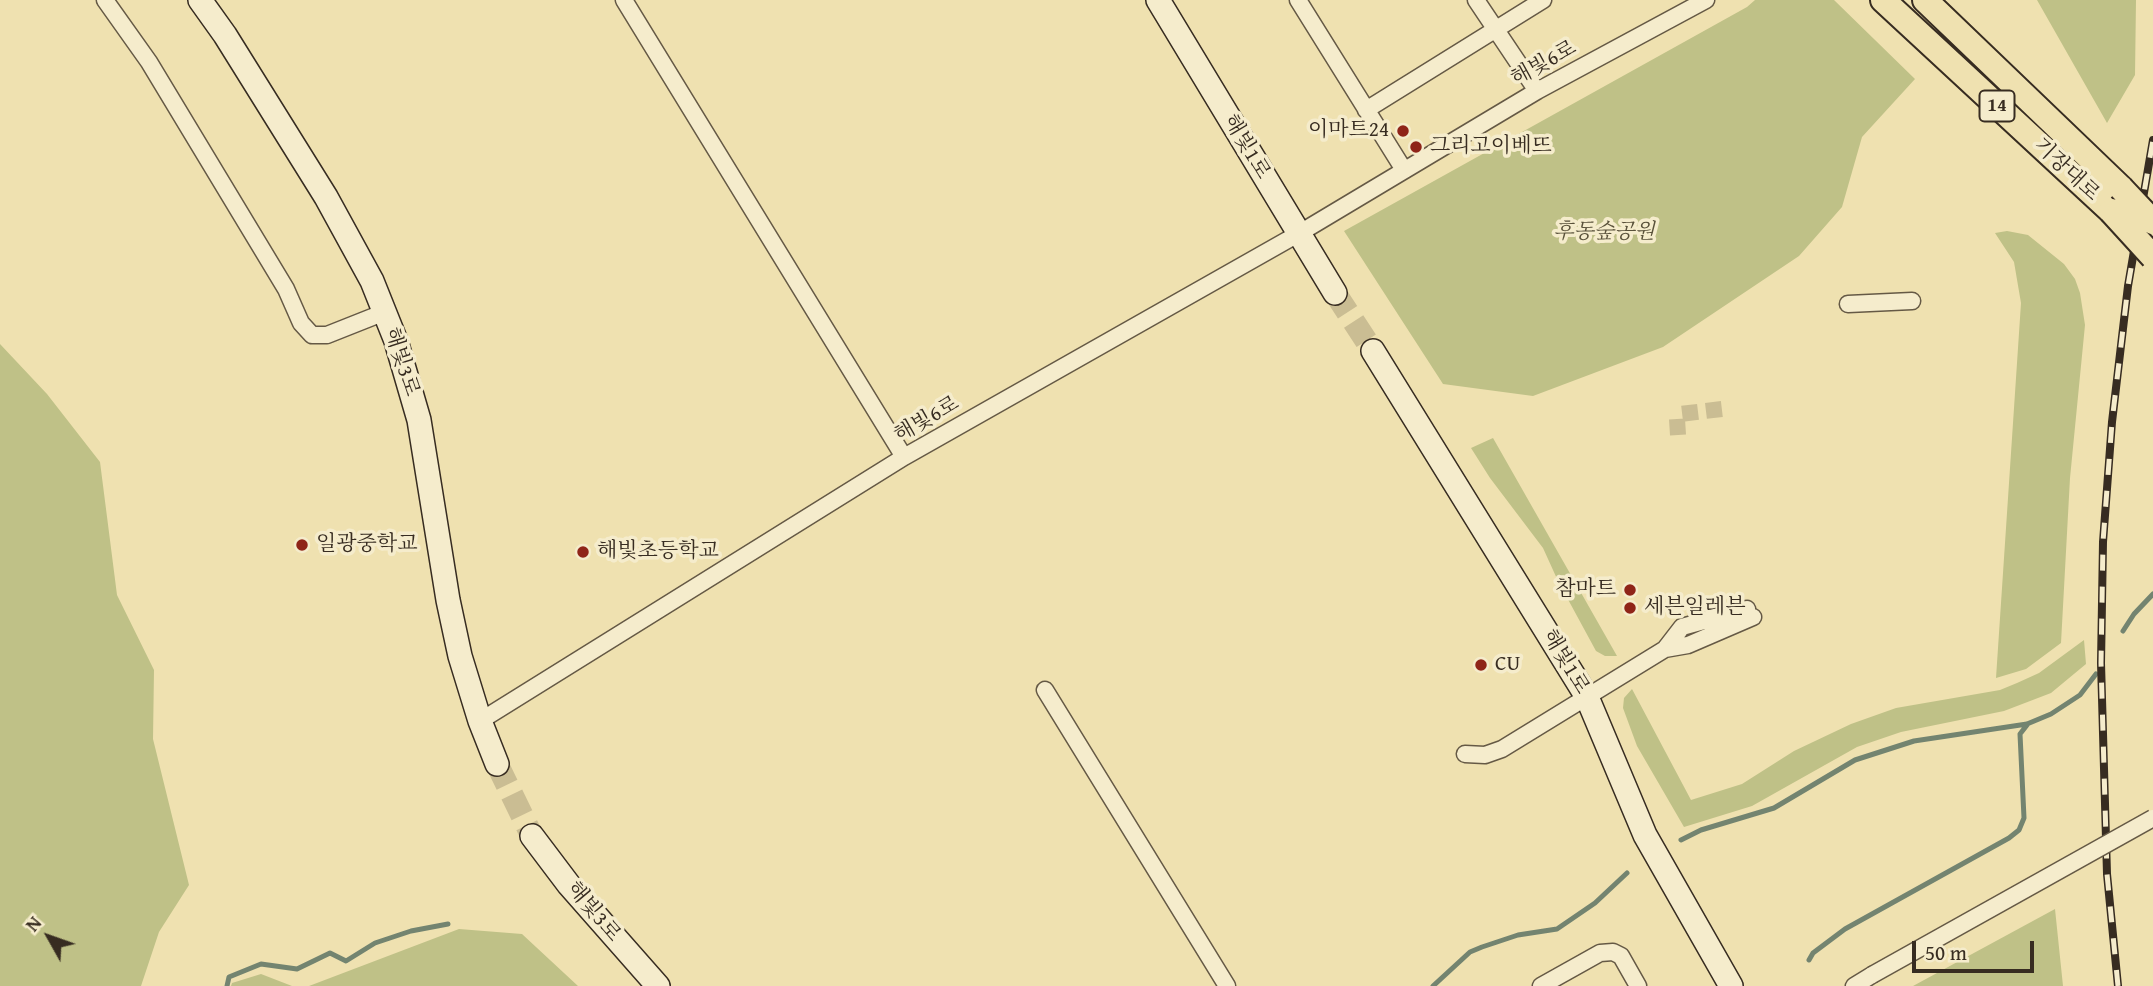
<!DOCTYPE html>
<meta charset="utf-8">
<style>
body{margin:0}
#map{position:relative;width:2153px;height:986px;overflow:hidden;background:#efe1b0;font-family:"Gentium Book Plus",serif}
canvas{display:block}
.north{position:absolute;left:14px;top:902px;width:70px;height:70px;-webkit-text-stroke:5px #f5eccc;paint-order:stroke;rotate:310deg;font-size:19px;font-weight:700;line-height:28px;text-align:center;color:#372c21}
.north::after{content:'';display:block;margin:auto;width:24px;height:32px;background:#372c21;clip-path:polygon(50% 0,100% 100%,50% 72%,0 100%)}
.scale{position:absolute;left:1912px;top:941px;width:122px;height:32px;box-sizing:border-box;border:4px solid #372c21;border-top:0;padding-left:9px;font-size:21px;line-height:24px;white-space:nowrap;color:#372c21;-webkit-text-stroke:5px #f5eccc;paint-order:stroke}
</style>
<div id="map">
<canvas width="2153" height="986"></canvas>
<div class="north">N</div>
<div class="scale">50 m</div>
</div>
<script>
const g = document.querySelector('canvas').getContext('2d');
g.lineJoin = 'round';
function fillPath(path, color) {
  g.fillStyle = color;
  g.fill(path, 'evenodd');
}
function poly(rows) {
  const path = new Path2D();
  for (const r of rows) {
    path.moveTo(r[0], r[1]);
    for (let i = 2; i < r.length; i += 2) path.lineTo(r[i], r[i + 1]);
  }
  return path;
}
function stroke(path, color, width, dash) {
  g.strokeStyle = color;
  g.lineWidth = width;
  g.lineCap = dash ? 'butt' : 'round';
  g.setLineDash(dash || []);
  g.stroke(path);
}
function drawText(font, color, halo, rows, align = 'center') {
  g.font = font + ' "Gentium Book Plus","Noto Serif KR",serif';
  g.lineWidth = 7;
  g.setLineDash([]);
  g.textBaseline = 'middle';
  g.strokeStyle = halo;
  g.fillStyle = color;
  for (const [text, x, y, turn = 0] of rows) {
    g.save();
    g.translate(x, y);
    g.rotate((+turn || 0) * Math.PI / 180);
    g.textAlign = isNaN(turn) ? turn : align;
    if (halo) g.strokeText(text, 0, 0);
    g.fillText(text, 0, 0);
    g.restore();
  }
}
const green = poly([
 [1755,0,1834,0,1915,79,1862,137,1842,207,1799,256,1663,347,1533,396,1443,384,1344,231,1747,7],
 [2037,0,2136,0,2135,75,2107,123],
 [2007,231,2028,235,2064,264,2075,279,2080,293,2085,325,2070,478,2061,643,2026,669,1996,678,2021,303,2014,262,1995,233],
 [0,344,47,394,100,462,117,595,154,670,153,739,189,885,159,932,141,986,0,986],
 [1493,438,1617,656,1605,656,1596,651,1558,581,1543,548,1490,478,1471,448],
 [2084,640,2086,664,2051,693,2004,711,1901,732,1857,747,1752,806,1684,827,1637,746,1623,708,1624,698,1632,689,1691,800,1742,784,1794,751,1851,724,1896,708,2000,690,2017,683,2039,673],
 [2055,909,2063,986,1913,986],
 [459,929,522,934,578,986,309,986],
 [261,974,292,986,231,986,232,983]
]);
const stream = poly([
 [2123,631,2134,614,2153,594],
 [1681,840,1701,830,1774,808,1855,760,1914,741,2027,724,2051,714,2080,695,2096,674],
 [1809,960,1813,953,1845,929,2009,838,2019,830,2024,818,2020,734,2027,725],
 [227,986,229,977,261,964,297,969,330,953,346,961,375,943,411,931,448,924],
 [1433,986,1470,952,1482,947,1518,935,1557,929,1595,903,1627,873]
]);
const streetTunnel = poly([
 [1678,435,1677,419,1680,414,1722,409]
]);
const secondaryTunnel = poly([
 [1335,293,1373,351],
 [497,764,532,836]
]);
const street = poly([
 [105,0,149,62,286,289,301,323,312,335,327,335,385,312],
 [624,0,904,457],
 [1298,0,1404,170],
 [1476,0,1537,91],
 [1366,110,1543,0],
 [1848,304,1912,301],
 [1665,649,1682,627,1747,609],
 [1045,690,1227,986],
 [480,721,904,457,1298,234,1537,91,1706,0],
 [1465,754,1485,755,1502,749,1665,649,1688,645,1753,617],
 [1541,986,1600,953,1613,952,1621,956,1638,986],
 [1854,986,1872,975]
]);
const secondary = poly([
 [200,0,225,35,326,197,372,281,396,341,419,420,448,600,460,656,480,721,497,764],
 [1158,0,1335,293],
 [1373,351,1587,697,1645,835,1731,986],
 [532,836,569,885,658,986]
]);
const primary = poly([
 [1883,0,2111,211],
 [1925,0,2121,188]
]);
const rail = poly([
 [2118,986,2107,874,2101,663,2103,542,2112,422,2128,286,2153,140]
]);
const streetBridge = poly([
 [1872,975,2153,818]
]);
const primaryBridge = poly([
 [2121,188,2153,222],
 [2111,211,2153,257]
]);
const markers = [
 [1403,131,7,"#8f2418"],
 [1416,147,7,"#8f2418"],
 [302,545,7,"#8f2418"],
 [583,552,7,"#8f2418"],
 [1630,590,7,"#8f2418"],
 [1630,608,7,"#8f2418"],
 [1481,665,7,"#8f2418"]
];
const shields = [
 [1997,106,35]
];
const shieldNames = [
 ["14",1997,106]
];
const streetNames = [
 ["해빛6로",1544,64,-29],
 ["해빛1로",1246,147,59],
 ["기장대로",2066,170,43],
 ["해빛3로",401,362,72],
 ["해빛6로",927,420,-30],
 ["해빛1로",1565,662,59],
 ["해빛3로",593,912,50]
];
const poiNames = [
 ["이마트24",1389,131,"right"],
 ["그리고이베뜨",1430,147],
 ["일광중학교",316,545],
 ["해빛초등학교",597,552],
 ["참마트",1616,590,"right"],
 ["세븐일레븐",1644,608],
 ["CU",1495,665]
];
const parkNames = [
 ["후동숲공원",1604,233]
];
fillPath(green, '#bfc187');
stroke(stream, '#738470', 5);
stroke(streetTunnel, '#cabd93', 16, [16, 8]);
stroke(secondaryTunnel, '#cabd93', 23, [23, 11]);
stroke(street, '#655945', 19);
stroke(secondary, '#372c21', 26);
stroke(primary, '#372c21', 28);
stroke(street, '#f5eccc', 16);
stroke(secondary, '#f5eccc', 23);
stroke(primary, '#efe1b0', 24);
stroke(rail, '#372c21', 8);
stroke(rail, '#f5eccc', 5, [16]);
stroke(streetBridge, '#655945', 19, []);
stroke(primaryBridge, '#372c21', 28, []);
stroke(streetBridge, '#f5eccc', 16);
stroke(primaryBridge, '#efe1b0', 24);
for (const [x, y, r, color] of markers) {
  const dot = new Path2D();
  dot.arc(x, y, r, 0, 2 * Math.PI);
  g.fillStyle = color;
  g.fill(dot);
  stroke(dot, '#f5eccc', 2.5);
}
for (const [x, y, w] of shields) {
  const box = new Path2D();
  box.roundRect(x - w / 2, y - 15.5, w, 31, 5);
  g.fillStyle = '#f5eccc';
  g.fill(box);
  stroke(box, '#372c21', 2);
}
drawText('bold 19px', '#372c21', null, shieldNames);
drawText('21px', '#372c21', '#f5eccc', streetNames);
drawText('21px', '#372c21', '#f5eccc', poiNames, 'left');
drawText('italic 21px', '#59513a', '#f5eccc', parkNames);
</script>
